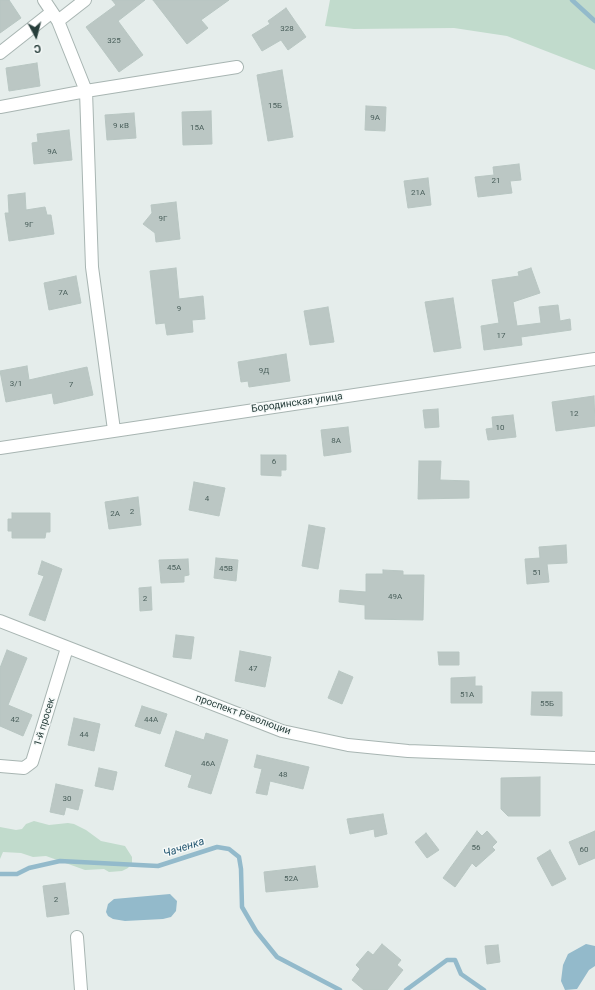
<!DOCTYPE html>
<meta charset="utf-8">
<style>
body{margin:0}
#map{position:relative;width:595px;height:990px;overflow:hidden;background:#e5edeb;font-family:Roboto,sans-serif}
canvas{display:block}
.north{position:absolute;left:16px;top:16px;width:40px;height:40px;-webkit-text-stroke:3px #f5f9f8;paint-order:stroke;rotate:173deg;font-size:11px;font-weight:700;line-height:16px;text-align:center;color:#263d3a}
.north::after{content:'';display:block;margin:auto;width:14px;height:18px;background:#263d3a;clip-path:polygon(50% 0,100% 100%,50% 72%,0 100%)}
</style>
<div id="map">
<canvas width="595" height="990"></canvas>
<div class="north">С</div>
</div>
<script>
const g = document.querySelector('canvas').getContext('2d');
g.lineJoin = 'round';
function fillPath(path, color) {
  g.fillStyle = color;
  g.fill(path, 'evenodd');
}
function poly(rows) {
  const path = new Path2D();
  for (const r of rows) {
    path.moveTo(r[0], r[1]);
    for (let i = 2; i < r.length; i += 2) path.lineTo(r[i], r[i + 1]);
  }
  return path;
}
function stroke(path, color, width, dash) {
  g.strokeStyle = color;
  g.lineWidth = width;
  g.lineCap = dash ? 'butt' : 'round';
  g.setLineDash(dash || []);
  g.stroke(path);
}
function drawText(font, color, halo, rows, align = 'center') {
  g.font = font + ' Roboto,sans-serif';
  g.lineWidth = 3;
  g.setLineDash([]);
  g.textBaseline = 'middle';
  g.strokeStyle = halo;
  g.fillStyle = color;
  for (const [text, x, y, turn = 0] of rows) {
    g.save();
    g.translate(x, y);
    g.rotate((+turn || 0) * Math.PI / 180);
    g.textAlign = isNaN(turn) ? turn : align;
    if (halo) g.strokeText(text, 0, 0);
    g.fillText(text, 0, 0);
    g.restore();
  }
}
const green = poly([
 [330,0,595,0,595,70,507,36,454,28,354,29,325,26],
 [34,821,49,825,68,823,74,824,86,830,101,841,125,846,132,857,132,863,128,868,122,871,109,872,104,869,85,870,46,856,33,857,21,853,3,852,0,859,0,827,16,830,22,829,26,824]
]);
const water = poly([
 [170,894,177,901,176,911,171,917,163,919,125,921,113,919,108,916,106,912,108,904,114,899],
 [586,944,595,946,595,966,589,970,577,989,565,990,561,981,563,965,568,954]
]);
const stream = poly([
 [572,0,595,21],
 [0,874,17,874,29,868,60,861,158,866,217,847,229,849,239,857,241,869,242,907,256,931,277,957,340,990],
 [406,990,447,960,455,960,461,974,484,990]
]);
const building = poly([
 [0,0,9,0,21,18,0,33,0,0],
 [112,0,145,0,118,21,143,55,119,72,86,27,116,5,112,0],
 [153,0,229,0,201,20,208,28,187,44,153,0],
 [286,8,306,37,288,50,281,40,262,51,252,35,270,24,268,21,286,8],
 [37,63,40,86,9,91,6,68,37,63],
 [282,70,293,137,268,141,257,75,282,70],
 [366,106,386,107,385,131,365,130,366,106],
 [211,111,212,144,183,145,182,112,211,111],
 [134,113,136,138,107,140,105,115,134,113],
 [69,130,72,160,34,164,32,143,38,142,37,134,69,130],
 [519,164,521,180,510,181,512,193,478,197,475,177,494,175,493,167,519,164],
 [428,178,431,205,408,208,404,181,428,178],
 [25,193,26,210,45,207,47,215,51,215,54,234,9,241,5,213,9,213,8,195,25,193],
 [176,202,180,239,156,242,155,233,143,224,152,213,151,205,176,202],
 [176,268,179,299,203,296,205,319,192,320,193,332,167,335,165,323,156,324,150,271,176,268],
 [531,268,540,293,513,302,517,326,541,323,539,307,558,305,560,321,570,319,571,330,521,337,522,345,484,350,481,326,499,323,492,280,519,276,518,272,531,268],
 [76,276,81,303,49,310,44,283,76,276],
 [453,298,461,348,434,352,425,302,453,298],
 [328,307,334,342,310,345,304,311,328,307],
 [286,354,290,381,249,387,248,381,241,382,238,362,286,354],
 [27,366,29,380,87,367,93,395,54,404,52,393,6,402,0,371,27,366],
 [594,396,595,426,556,431,552,402,594,396],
 [438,409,439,427,425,428,423,410,438,409],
 [513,415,516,437,488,440,486,429,493,428,492,417,513,415],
 [348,427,351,452,324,456,321,430,348,427],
 [261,455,286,455,286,470,281,470,281,476,261,475,261,455],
 [419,461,441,461,440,480,469,481,469,498,418,499,419,461],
 [194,482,225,488,219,516,189,510,194,482],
 [138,497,141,525,109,529,105,502,138,497],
 [12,513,50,513,50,532,46,532,45,538,12,538,12,531,8,531,8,519,12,519,12,513],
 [309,525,325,528,318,569,302,566,309,525],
 [566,545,567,563,547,564,549,582,527,584,525,559,540,558,539,547,566,545],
 [216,558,238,560,236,581,214,578,216,558],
 [188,559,189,575,184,576,184,582,161,583,159,560,188,559],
 [42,561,62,569,45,621,29,615,44,576,38,574,42,561],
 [383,570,403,571,403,575,424,575,423,620,365,619,365,605,339,602,340,590,366,592,366,574,383,574,383,570],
 [151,587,152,610,140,611,139,588,151,587],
 [176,635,194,637,191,659,173,657,176,635],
 [7,650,27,658,8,705,32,715,23,736,0,726,0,668,7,650],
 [240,651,271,657,265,687,235,681,240,651],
 [438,652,459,652,459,665,439,665,438,652],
 [339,671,353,677,342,704,328,698,339,671],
 [475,677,475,686,482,686,482,703,451,703,451,678,475,677],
 [532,692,562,692,562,716,531,715,532,692],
 [142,706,167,714,160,734,135,726,142,706],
 [74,718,100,724,94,751,68,745,74,718],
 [176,731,204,740,206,733,228,740,211,794,188,787,192,775,165,766,176,731],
 [257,755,309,767,303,789,270,781,267,795,256,793,262,769,254,767,257,755],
 [99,768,117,772,113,790,95,786,99,768],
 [540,777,540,816,508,816,501,809,501,778,540,777],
 [56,784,83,790,78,810,66,807,64,815,50,812,56,784],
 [383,814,387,834,375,837,374,829,350,834,347,819,383,814],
 [477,831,482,836,487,831,497,842,492,847,495,850,476,867,472,863,455,887,443,878,477,831],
 [595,831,595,858,579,865,569,842,595,831],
 [426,833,439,850,427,858,415,842,426,833],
 [550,850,566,879,552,886,537,858,550,850],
 [315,866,318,887,266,892,264,872,315,866],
 [65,883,69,914,47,917,43,886,65,883],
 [382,944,401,960,397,965,403,970,387,990,364,990,352,980,360,969,356,965,368,951,373,955,382,944],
 [498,945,500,962,487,964,485,946,498,945]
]);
const minor = poly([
 [44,0,58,21,86,91,92,267,114,430],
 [58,21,85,0],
 [0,53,52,12],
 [0,107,86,91,237,67],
 [0,448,595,359],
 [0,766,24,768,32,762,67,648],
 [77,937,81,990]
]);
const tertiary = poly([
 [0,621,282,731,348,745,408,751,595,758]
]);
const numberNames = [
 ["328",287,29],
 ["325",114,41],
 ["15Б",275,106],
 ["9А",375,118],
 ["9 кВ",121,126],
 ["15А",197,128],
 ["9А",52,152],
 ["21",496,181],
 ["21А",418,193],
 ["9Г",163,219],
 ["9Г",29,225],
 ["7А",63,293],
 ["9",179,309],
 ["17",501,336],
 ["9Д",264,371],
 ["3/1",16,384],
 ["7",71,385],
 ["12",574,414],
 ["10",500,428],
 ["8А",336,441],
 ["6",274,462],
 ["4",207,499],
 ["2",132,512],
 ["2А",115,514],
 ["45А",174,568],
 ["45В",226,569],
 ["51",537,573],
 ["49А",395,597],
 ["2",145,599],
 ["47",253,669],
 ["51А",467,695],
 ["55Б",547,704],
 ["42",15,720],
 ["44А",151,720],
 ["44",84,735],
 ["46А",208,764],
 ["48",283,775],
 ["30",67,799],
 ["56",476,848],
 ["60",584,850],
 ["52А",291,879],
 ["2",56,900]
];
const streetNames = [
 ["Бородинская улица",297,403,-8],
 ["проспект Революции",243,715,20],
 ["1-й просек",45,722,-73]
];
const waterNames = [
 ["Чаченка",184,848,-18]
];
fillPath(green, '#c1dbcc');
fillPath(water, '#93bacb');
stroke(stream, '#93bacb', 4.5);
fillPath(building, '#bbc7c4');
stroke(building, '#b8c6c2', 1);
stroke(minor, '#a8b5b2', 14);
stroke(tertiary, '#a8b5b2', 14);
stroke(minor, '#fff', 12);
stroke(tertiary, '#fff', 12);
drawText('8px', '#4b605c', null, numberNames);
drawText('10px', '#263d3a', '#f5f9f8', streetNames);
drawText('italic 11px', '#265973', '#f5f9f8', waterNames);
</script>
